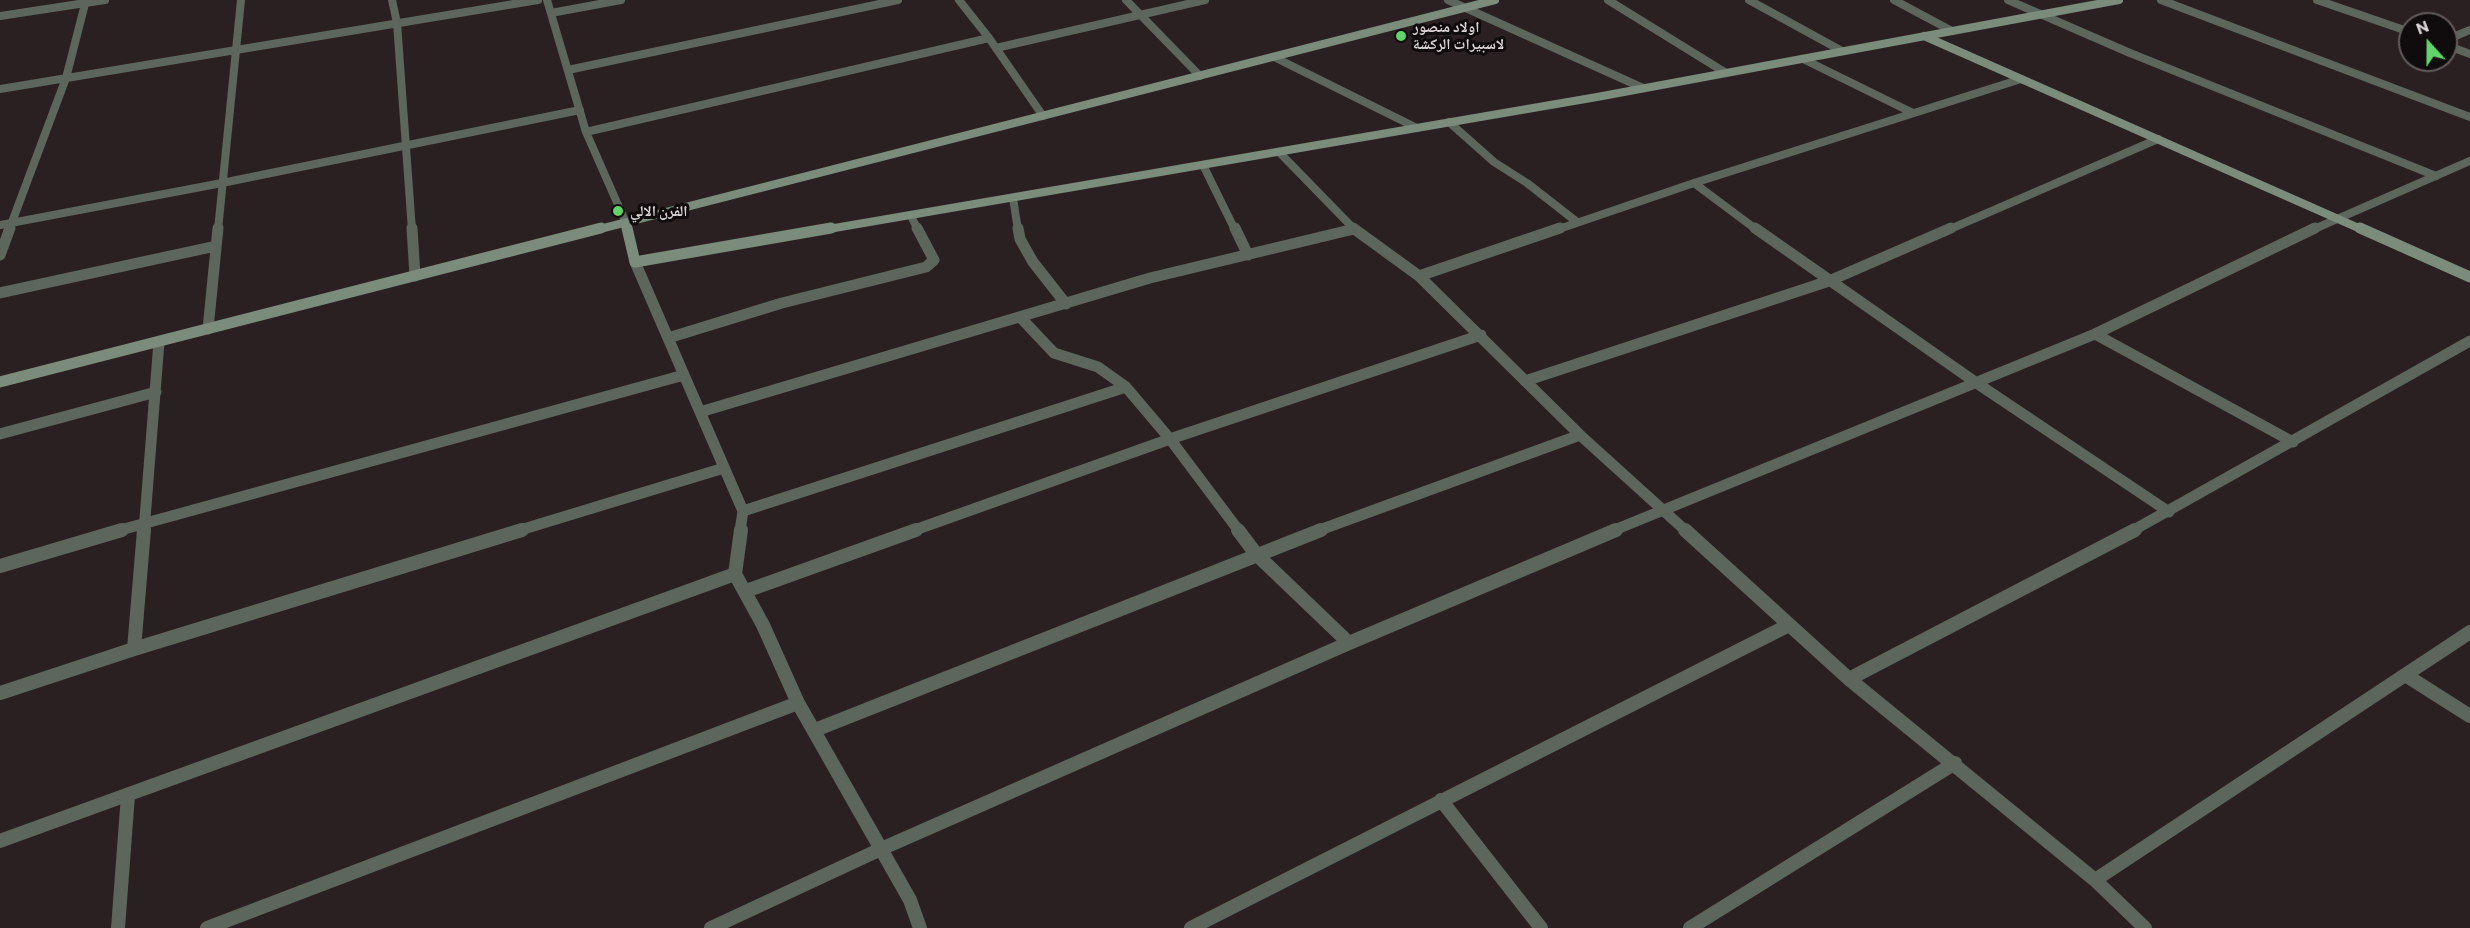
<!DOCTYPE html>
<meta charset="utf-8">
<style>
body{margin:0}
#map{position:relative;width:2470px;height:928px;overflow:hidden;background:#2b2021;font-family:Commissioner,sans-serif}
canvas{display:block}
.north{position:absolute;left:2398px;top:12px;width:60px;height:60px;box-sizing:border-box;background:#100b0c;border:2px solid #625b5c;border-radius:50%;rotate:339deg;font-size:16px;font-weight:700;line-height:24px;text-align:center;color:#dcd4d5}
.north::after{content:'';display:block;margin:auto;width:21px;height:27px;background:#61d46a;clip-path:polygon(50% 0,100% 100%,50% 72%,0 100%)}
</style>
<div id="map">
<canvas width="2470" height="928"></canvas>
<div class="north">N</div>
</div>
<script>
const g = document.querySelector('canvas').getContext('2d');
g.lineJoin = 'round';
function poly(rows) {
  const path = new Path2D();
  for (const r of rows) {
    path.moveTo(r[0], r[1]);
    for (let i = 2; i < r.length; i += 2) path.lineTo(r[i], r[i + 1]);
  }
  return path;
}
function stroke(path, color, width, dash) {
  g.strokeStyle = color;
  g.lineWidth = width;
  g.lineCap = dash ? 'butt' : 'round';
  g.setLineDash(dash || []);
  g.stroke(path);
}
function drawText(font, color, halo, rows, align = 'center') {
  g.font = font + ' Commissioner,"Noto Naskh Arabic",sans-serif';
  g.lineWidth = 6;
  g.setLineDash([]);
  g.textBaseline = 'middle';
  g.strokeStyle = halo;
  g.fillStyle = color;
  for (const [text, x, y, turn = 0] of rows) {
    g.save();
    g.translate(x, y);
    g.rotate((+turn || 0) * Math.PI / 180);
    g.textAlign = isNaN(turn) ? turn : align;
    if (halo) g.strokeText(text, 0, 0);
    g.fillText(text, 0, 0);
    g.restore();
  }
}
const streetFar2 = poly([
 [392,0,397,23,412,230],
 [547,0,586,132,626,223],
 [959,0,989,38,1043,116],
 [1126,0,1200,76],
 [1448,0,1643,88],
 [1608,0,1726,73],
 [1749,0,1842,51],
 [1894,0,1952,31],
 [2008,0,2130,53,2436,176],
 [2161,0,2470,117],
 [2317,0,2410,32],
 [551,13,621,0],
 [0,16,105,0],
 [2446,40,2470,30],
 [2446,45,2470,54],
 [996,48,1205,0],
 [1274,57,1417,128],
 [1803,59,1913,113],
 [568,70,898,0],
 [0,89,538,0],
 [1449,122,1494,162,1527,183,1577,222],
 [586,132,989,38],
 [1279,152,1355,230],
 [1203,165,1235,230],
 [1694,183,1757,230],
 [1013,198,1018,230],
 [911,216,918,230],
 [0,225,222,183,580,110],
 [9,230,66,78,86,0],
 [218,230,241,0],
 [1351,230,1354,229],
 [1556,230,1694,183,2021,79],
 [1948,230,2158,139],
 [2312,230,2470,161]
]);
const streetFar1 = poly([
 [412,228,415,276],
 [1018,228,1020,239,1033,262,1066,304],
 [1235,228,1248,255],
 [1353,228,1419,276,1580,435,1686,531],
 [1755,228,1978,384,2169,512],
 [0,255,10,228],
 [635,262,743,511,740,531],
 [1419,276,1560,228],
 [0,293,216,246],
 [1021,318,1054,353,1098,367,1126,387,1170,439,1239,531],
 [208,329,218,228],
 [2095,334,2293,442],
 [668,338,782,303,926,267,934,260,917,228],
 [1525,381,1829,281,1951,228],
 [700,412,1150,278,1354,229],
 [0,434,156,392],
 [743,511,1126,387],
 [117,531,684,375],
 [144,531,159,342],
 [517,531,724,468],
 [912,531,1170,439,1481,335],
 [1317,531,1580,435],
 [1612,531,2095,334,2315,228],
 [2132,531,2470,341]
]);
const street = poly([
 [741,530,735,574,763,625,798,703,910,900,920,928],
 [1238,530,1256,554,1349,643],
 [1685,530,1849,679,2095,880,2145,928],
 [0,566,122,530],
 [746,591,916,530],
 [134,649,144,530],
 [2407,676,2470,716],
 [1849,679,2135,530],
 [0,693,134,649,522,530],
 [815,730,1321,530],
 [1441,800,1541,928],
 [0,841,735,574],
 [2095,880,2470,632],
 [118,928,128,795],
 [207,928,798,703],
 [711,928,881,849,1349,643,1616,530],
 [1191,928,1789,625],
 [1690,928,1955,763]
]);
const secondaryFar1 = poly([
 [1924,36,2363,230],
 [626,223,628,230],
 [596,230,1495,0],
 [823,230,1597,97,2119,0]
]);
const secondary = poly([
 [627,228,635,262,831,228],
 [2360,228,2470,277],
 [0,382,601,228]
]);
const markers = [
 [1401,36,6,"#61d46a"],
 [618,211,6,"#61d46a"]
];
const farPoinames = [
 ["اولاد منصور",1413,27],
 ["لاسبيرات الركشة",1413,44],
 ["الفرن الالي",630,211]
];
stroke(streetFar2, '#5c665c', 8);
stroke(streetFar1, '#5c665c', 11);
stroke(street, '#5c665c', 14);
stroke(secondaryFar1, '#7c8c7c', 8);
stroke(secondary, '#7c8c7c', 11);
for (const [x, y, r, color] of markers) {
  const dot = new Path2D();
  dot.arc(x, y, r, 0, 2 * Math.PI);
  g.fillStyle = color;
  g.fill(dot);
  stroke(dot, '#100b0c', 2);
}
drawText('bold 15px', '#dcd4d5', '#100b0c', farPoinames, 'left');
</script>
